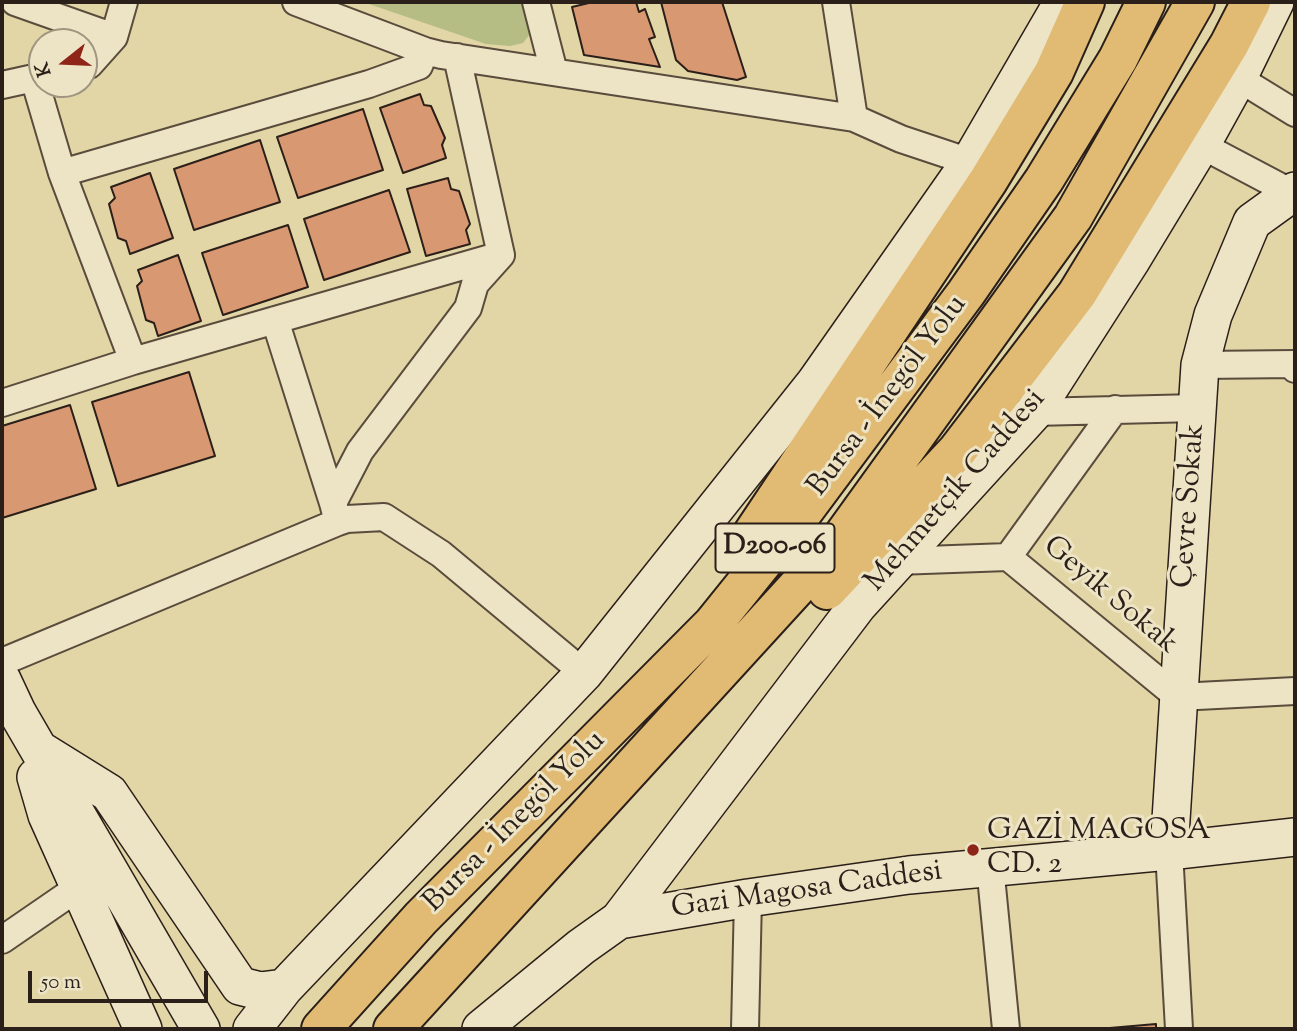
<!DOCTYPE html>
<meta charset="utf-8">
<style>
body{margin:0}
#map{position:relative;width:1297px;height:1031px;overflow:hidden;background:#e2d5a6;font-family:"Sorts Mill Goudy",serif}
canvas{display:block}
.frame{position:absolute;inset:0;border:4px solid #2b1f19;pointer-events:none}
.north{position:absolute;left:28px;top:28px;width:70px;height:70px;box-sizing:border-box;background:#ece4c5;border:2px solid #9f9580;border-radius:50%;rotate:252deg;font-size:19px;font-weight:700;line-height:28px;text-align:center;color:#2b1f19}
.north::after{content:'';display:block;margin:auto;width:24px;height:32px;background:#8f2418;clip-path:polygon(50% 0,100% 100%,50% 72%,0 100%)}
.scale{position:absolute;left:28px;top:971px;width:180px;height:32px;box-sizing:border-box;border:4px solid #2b1f19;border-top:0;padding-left:9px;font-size:21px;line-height:24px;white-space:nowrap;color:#2b1f19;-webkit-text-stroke:5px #ece4c5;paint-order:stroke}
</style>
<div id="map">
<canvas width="1297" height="1031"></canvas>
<div class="frame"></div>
<div class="north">K</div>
<div class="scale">50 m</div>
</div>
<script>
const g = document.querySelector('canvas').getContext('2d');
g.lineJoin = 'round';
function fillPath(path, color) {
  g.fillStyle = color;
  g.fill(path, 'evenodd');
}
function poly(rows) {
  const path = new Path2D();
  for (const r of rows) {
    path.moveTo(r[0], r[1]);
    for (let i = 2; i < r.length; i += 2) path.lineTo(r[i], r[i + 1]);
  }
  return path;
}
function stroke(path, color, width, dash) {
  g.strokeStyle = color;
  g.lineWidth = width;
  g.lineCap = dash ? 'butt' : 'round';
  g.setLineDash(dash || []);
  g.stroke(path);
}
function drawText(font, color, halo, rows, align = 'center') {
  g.font = font + ' "Sorts Mill Goudy",serif';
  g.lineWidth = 6;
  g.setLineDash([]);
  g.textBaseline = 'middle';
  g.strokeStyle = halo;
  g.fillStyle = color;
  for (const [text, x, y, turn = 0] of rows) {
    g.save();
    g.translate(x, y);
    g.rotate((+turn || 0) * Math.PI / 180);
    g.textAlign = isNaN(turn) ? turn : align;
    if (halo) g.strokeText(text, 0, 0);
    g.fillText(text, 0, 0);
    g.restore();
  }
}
const green = poly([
 [363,2,527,2,530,34,523,43,510,46,486,44]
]);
const building = poly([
 [593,2,636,2,639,12,645,9,655,37,649,39,660,67,584,55,572,7,593,2],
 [661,2,722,2,746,77,737,80,688,71,676,60,661,2],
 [420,94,424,105,431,106,445,138,442,145,446,158,403,173,380,108,420,94],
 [363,109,383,170,298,198,277,137,363,109],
 [260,140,280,202,194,230,174,169,260,140],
 [150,173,173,238,130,254,126,241,118,238,109,204,115,198,111,187,150,173],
 [448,178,451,189,459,191,470,224,466,230,470,244,426,256,407,189,448,178],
 [389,190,410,252,324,280,304,219,389,190],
 [288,225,308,287,223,315,202,253,288,225],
 [178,255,201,321,158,336,154,323,146,320,137,286,142,281,138,270,178,255],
 [189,372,215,456,118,486,92,402,189,372],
 [70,405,96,489,2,518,2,426,70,405],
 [1156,1024,1156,1029,1098,1029,1156,1024]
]);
const street = poly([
 [15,2,114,37],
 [296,2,425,51,441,55,854,118],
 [536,2,554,72],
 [836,2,854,118,901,139,970,162],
 [84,66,89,65,114,37,124,2],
 [1238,78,1295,113],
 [2,85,34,78,62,173,133,361],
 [1201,145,1292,193],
 [62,173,369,84,419,66,425,51],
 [275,320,333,503],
 [1200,365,1295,364,1295,369],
 [2,403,133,361,501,255],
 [1115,409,1008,557,1178,697,1295,691],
 [1034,412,1197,408],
 [338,522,333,503,360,451,468,308,475,284,501,255,457,57],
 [897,561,1008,557],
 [2,662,338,522,347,519,384,517,441,554,584,673],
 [1169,851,1179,1029],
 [990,866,1006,1029],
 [2,940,79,887],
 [745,1029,748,898]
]);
const secondary = poly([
 [2,680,17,712,201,1029],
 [43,752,109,793,240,986,260,991,284,988],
 [36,777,47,815,143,1029],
 [1169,851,1200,365,1213,315,1252,222,1295,191],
 [619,920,858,605,1034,412,1132,259,1201,145,1238,78,1275,2],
 [252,1029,284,988,584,673,815,383,970,162,1063,2],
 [481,1029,581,947,619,920,748,898,909,875,1169,851,1295,837]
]);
const highway = poly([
 [739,554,988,181,1054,72,1085,2],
 [827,590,957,451,1077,294,1229,45,1251,2],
 [321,1029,421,918,713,624,800,516,966,293,1044,180,1118,59,1146,2],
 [393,1029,840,540,1073,217,1195,2]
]);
const markers = [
 [973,850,7,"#8f2418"]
];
const shields = [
 [775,548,119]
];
const shieldNames = [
 ["D200-06",775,548]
];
const streetNames = [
 ["Bursa - İnegöl Yolu",889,397,-53],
 ["Mehmetçik Caddesi",957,492,-49],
 ["Çevre Sokak",1191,506,-86],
 ["Geyik Sokak",1109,597,40],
 ["Bursa - İnegöl Yolu",516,823,-45],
 ["Gazi Magosa Caddesi",807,892,-8]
];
const poiNames = [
 ["GAZİ MAGOSA",987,833],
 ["CD. 2",987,867]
];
fillPath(green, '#b5bd85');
fillPath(building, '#d89872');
stroke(building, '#2b1f19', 2);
stroke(street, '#594c3c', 30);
stroke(secondary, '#2b1f19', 40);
stroke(highway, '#2b1f19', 42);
stroke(street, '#ece4c5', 26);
stroke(secondary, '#ece4c5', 37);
stroke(highway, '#e1ba73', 38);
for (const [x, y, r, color] of markers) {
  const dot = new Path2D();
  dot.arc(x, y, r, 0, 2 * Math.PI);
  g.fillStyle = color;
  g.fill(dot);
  stroke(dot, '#ece4c5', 2.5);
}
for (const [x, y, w] of shields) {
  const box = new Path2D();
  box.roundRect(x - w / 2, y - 24.5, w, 49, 5);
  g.fillStyle = '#ece4c5';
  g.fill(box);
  stroke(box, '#2b1f19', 2);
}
drawText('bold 28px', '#2b1f19', null, shieldNames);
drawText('30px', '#2b1f19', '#ece4c5', streetNames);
drawText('30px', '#2b1f19', '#ece4c5', poiNames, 'left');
</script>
